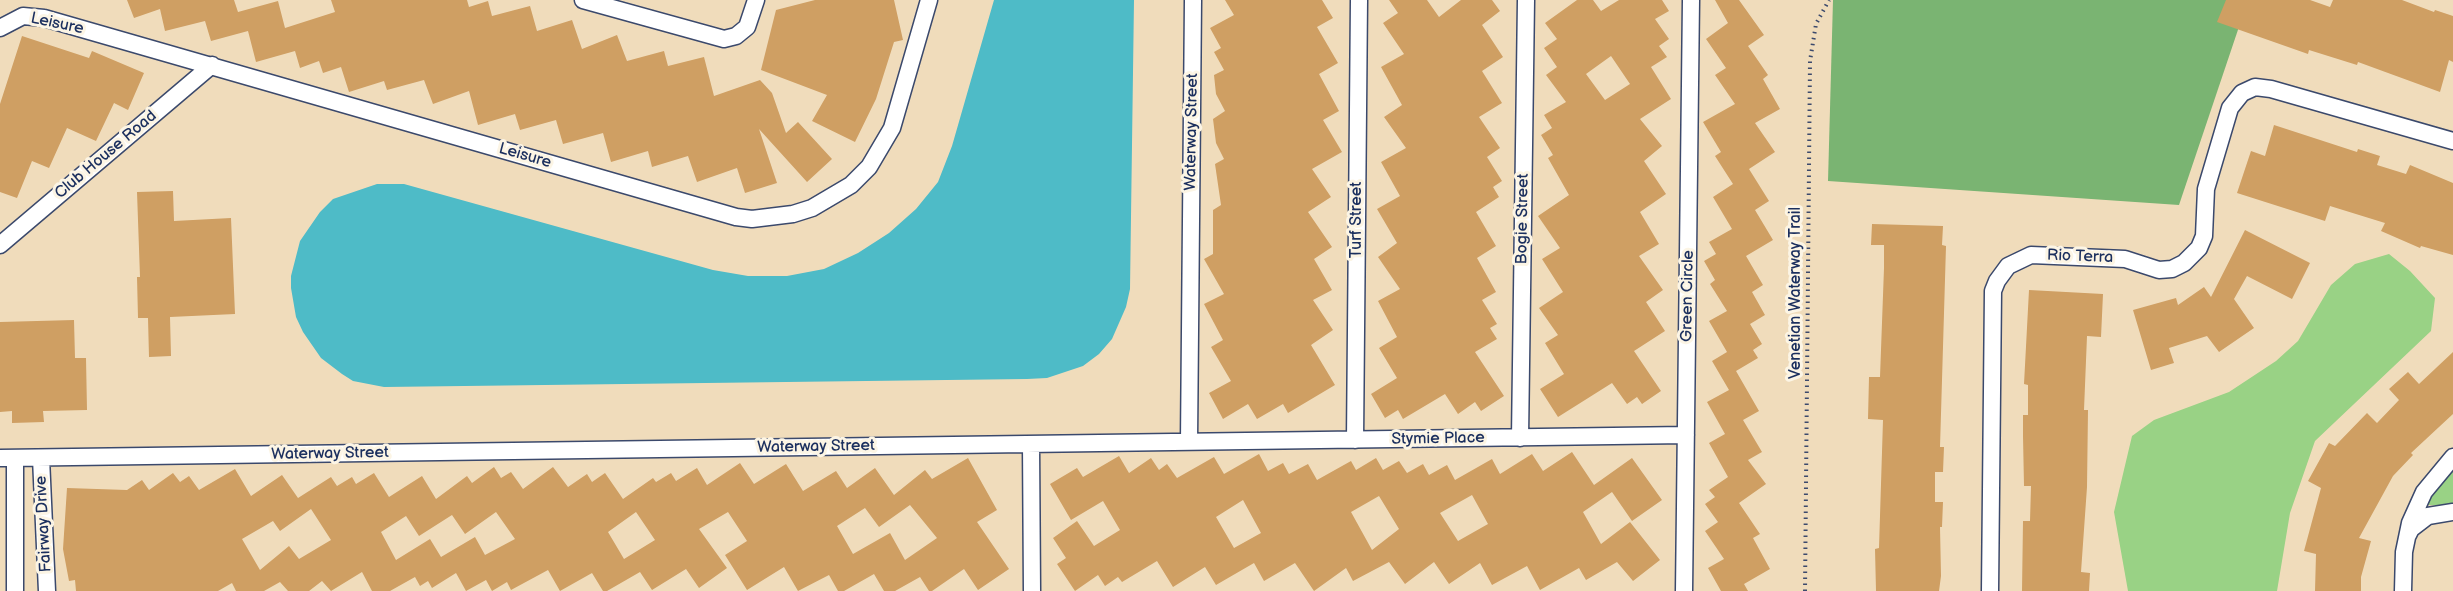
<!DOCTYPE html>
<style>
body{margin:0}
canvas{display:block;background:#f0dcbb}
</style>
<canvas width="2453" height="591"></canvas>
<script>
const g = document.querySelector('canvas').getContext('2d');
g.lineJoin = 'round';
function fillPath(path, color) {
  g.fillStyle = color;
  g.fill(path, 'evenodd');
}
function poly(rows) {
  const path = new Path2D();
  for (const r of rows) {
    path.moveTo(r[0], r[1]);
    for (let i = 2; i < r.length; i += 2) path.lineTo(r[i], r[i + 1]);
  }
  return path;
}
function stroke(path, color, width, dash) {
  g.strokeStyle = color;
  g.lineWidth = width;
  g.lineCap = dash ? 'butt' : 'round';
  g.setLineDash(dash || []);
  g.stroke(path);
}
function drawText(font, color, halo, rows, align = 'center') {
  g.font = font + ' "Balsamiq Sans",sans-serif';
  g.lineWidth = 6;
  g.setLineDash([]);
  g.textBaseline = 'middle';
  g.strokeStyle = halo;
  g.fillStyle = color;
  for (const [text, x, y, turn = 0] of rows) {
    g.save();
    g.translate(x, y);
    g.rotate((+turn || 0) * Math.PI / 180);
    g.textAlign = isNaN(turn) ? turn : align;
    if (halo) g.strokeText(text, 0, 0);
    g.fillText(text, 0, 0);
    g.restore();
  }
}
const green = poly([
 [2389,254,2410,271,2435,298,2431,331,2315,441,2290,513,2277,591,2128,591,2114,512,2132,436,2154,420,2229,392,2276,361,2298,341,2331,285,2355,264],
 [2453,465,2453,506,2429,505,2427,496]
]);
const forest = poly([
 [1833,0,2248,0,2179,205,1828,181]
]);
const water = poly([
 [994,0,1134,0,1130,289,1126,307,1112,339,1099,354,1083,366,1047,378,1027,379,384,387,353,381,342,374,321,358,303,332,296,317,291,288,291,276,300,241,320,212,333,199,377,184,404,184,713,270,748,276,787,276,824,269,858,253,889,233,916,209,938,182,952,146]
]);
const building = poly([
 [127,0,234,0,238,12,278,1,285,28,335,12,331,0,467,0,469,7,488,1,492,16,530,6,537,31,572,20,582,49,617,35,627,61,664,51,668,66,704,57,714,96,760,80,772,93,786,133,798,122,832,159,807,182,759,129,777,183,745,193,737,168,697,182,688,156,652,167,648,151,611,162,603,133,563,144,556,120,520,130,515,114,478,125,469,91,433,104,424,80,387,90,384,81,349,92,341,67,323,73,319,61,300,68,295,51,256,62,248,31,211,41,205,21,165,31,160,9,134,18],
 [815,0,894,0,903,40,894,42,876,99,855,142,812,121,827,95,761,70,776,10],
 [1225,0,1322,0,1333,18,1317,27,1338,63,1319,74,1339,111,1323,120,1342,152,1312,169,1331,197,1308,212,1332,247,1314,259,1332,290,1313,300,1333,330,1311,345,1335,385,1288,413,1283,404,1257,419,1248,404,1223,419,1209,393,1231,381,1211,347,1223,340,1204,304,1224,294,1204,259,1213,254,1213,210,1221,205,1215,164,1224,159,1216,143,1213,119,1225,111,1216,94,1214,75,1224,70,1214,52,1221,48,1210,28,1234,15],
 [1389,0,1427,0,1439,17,1461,0,1492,0,1500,11,1482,25,1503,57,1482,71,1502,103,1479,117,1500,148,1487,157,1502,181,1493,187,1499,197,1476,212,1496,246,1477,258,1496,292,1482,300,1497,324,1490,328,1497,339,1475,352,1504,396,1481,411,1475,402,1458,414,1445,394,1403,419,1398,410,1385,418,1371,394,1397,378,1379,348,1397,337,1378,301,1400,289,1378,257,1397,243,1377,209,1400,196,1381,162,1406,148,1384,117,1402,105,1381,67,1404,54,1383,23,1398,13],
 [1577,0,1593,0,1601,11,1619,0,1662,0,1669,11,1655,19,1669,39,1659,46,1667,57,1651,67,1671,99,1640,119,1662,146,1644,161,1666,194,1640,212,1659,244,1639,256,1663,290,1646,302,1665,331,1634,351,1661,391,1642,404,1637,397,1627,404,1612,383,1558,417,1540,389,1564,374,1545,343,1558,335,1539,308,1563,292,1542,259,1560,248,1538,216,1569,195,1548,158,1553,155,1541,135,1552,128,1544,115,1566,102,1546,75,1557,67,1544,48,1557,39,1545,23],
 [1611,56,1630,84,1605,100,1586,74],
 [1715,0,1739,0,1764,35,1748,46,1768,75,1763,79,1780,109,1755,123,1775,152,1749,169,1769,201,1755,210,1773,240,1746,256,1763,285,1752,292,1765,315,1750,324,1762,344,1753,350,1758,358,1736,371,1759,411,1743,420,1762,452,1748,460,1766,484,1739,503,1760,534,1753,538,1770,569,1744,584,1748,591,1721,591,1708,568,1724,559,1705,531,1718,522,1705,504,1715,497,1709,490,1728,477,1709,443,1725,434,1707,402,1729,390,1712,361,1727,352,1709,321,1727,311,1710,284,1715,280,1704,261,1716,254,1709,242,1732,229,1713,197,1733,184,1715,156,1721,152,1703,122,1735,104,1715,75,1726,68,1706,39,1728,23],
 [2226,0,2310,0,2330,7,2333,0,2402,0,2434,12,2435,10,2453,16,2453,62,2449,60,2440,92,2358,62,2357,65,2309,50,2308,54,2217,22],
 [22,36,89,58,92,51,144,73,128,110,114,103,96,141,67,128,49,168,32,161,17,198,0,192,0,104],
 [2274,125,2357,152,2358,149,2380,156,2377,165,2406,174,2410,165,2453,183,2453,255,2421,246,2420,248,2381,231,2385,223,2330,206,2325,221,2237,193,2251,151,2265,156],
 [173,191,174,221,231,218,235,314,170,317,171,356,149,357,148,318,138,318,137,277,140,277,137,192],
 [1872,224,1943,226,1942,245,1946,246,1940,447,1944,447,1943,472,1935,472,1935,502,1943,502,1942,527,1940,527,1941,576,1939,591,1876,591,1875,549,1879,548,1883,420,1868,419,1869,377,1880,377,1884,268,1884,245,1871,245],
 [2245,230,2310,263,2292,299,2247,276,2234,299,2254,328,2219,352,2207,336,2169,348,2174,363,2151,370,2133,310,2176,298,2178,305,2204,287,2211,297],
 [2029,290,2103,294,2101,337,2087,336,2084,410,2088,410,2087,487,2081,572,2090,573,2089,591,2022,591,2023,521,2030,521,2031,486,2024,486,2023,436,2023,415,2028,415,2028,385,2024,384],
 [74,320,75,358,86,358,87,410,43,411,44,422,12,423,12,411,0,412,0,322],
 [2453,352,2453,414,2411,453,2413,455,2393,476,2359,538,2371,541,2361,577,2361,591,2315,591,2316,554,2304,551,2321,488,2308,481,2329,443,2335,446,2367,413,2377,423,2399,400,2389,389,2408,372,2419,384],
 [1572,452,1594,485,1632,458,1662,500,1632,521,1612,492,1583,512,1601,544,1630,522,1660,560,1633,581,1617,562,1586,580,1579,568,1540,590,1527,566,1492,585,1480,563,1449,584,1434,562,1405,584,1389,562,1353,581,1346,568,1314,591,1295,563,1264,581,1254,563,1216,585,1205,567,1173,587,1157,561,1122,582,1118,577,1105,586,1098,575,1075,591,1057,564,1066,558,1053,538,1077,521,1094,546,1120,530,1103,501,1071,520,1050,484,1077,468,1083,477,1119,456,1129,473,1151,458,1159,470,1167,464,1177,478,1214,457,1224,474,1259,454,1268,471,1283,463,1289,474,1308,464,1317,480,1351,461,1356,470,1376,458,1383,470,1399,461,1407,473,1423,464,1429,475,1447,465,1455,480,1492,459,1500,474,1532,454,1543,471],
 [1472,495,1488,524,1458,541,1440,513],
 [1379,496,1399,529,1372,550,1351,512],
 [1243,500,1261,533,1234,548,1216,517],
 [968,458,997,510,977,522,1009,569,978,590,964,569,932,591,929,591,920,577,895,591,884,591,874,574,844,591,838,591,829,575,798,591,784,567,747,590,725,555,747,541,728,512,699,529,727,568,699,588,686,569,652,590,640,572,607,591,603,591,592,573,560,591,548,570,511,590,507,582,492,591,486,580,466,591,456,573,432,588,428,581,420,586,415,577,390,591,372,591,362,572,331,591,322,581,309,591,288,591,280,582,264,591,236,591,232,583,218,591,76,591,75,580,69,581,63,549,67,488,127,490,142,480,149,490,173,473,180,482,189,476,199,490,235,469,251,496,282,475,298,498,331,477,337,486,352,477,356,484,374,473,389,497,422,476,436,499,467,476,472,483,494,467,501,478,511,472,523,489,553,467,568,487,587,474,592,482,605,473,623,499,653,478,656,482,671,473,676,481,697,468,707,485,740,463,754,484,786,464,803,491,836,471,847,488,875,468,894,495,925,470,932,479],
 [910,505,937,538,905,560,890,533,853,554,837,526,865,508,879,527],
 [311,509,331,540,299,559,289,546,260,570,242,539,273,521,280,531],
 [496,512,515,539,485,555,475,537,441,557,430,539,396,560,381,532,406,516,419,536,452,515,465,534],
 [636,512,655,540,624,559,608,532]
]);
const path = poly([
 [1805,591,1810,61,1816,24,1829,0]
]);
const minor = poly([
 [583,0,724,39,736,36,747,27,756,0],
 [0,28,23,16,44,18,736,217,752,219,793,214,812,208,851,185,869,167,892,128,929,0],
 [0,245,212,65],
 [1520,438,1526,0],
 [1355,440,1359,0],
 [1189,442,1193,0],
 [1031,444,1032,591],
 [0,458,1686,435],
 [15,458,15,591],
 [41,458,47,591],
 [2408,535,2411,529,2428,516,2453,512],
 [1684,591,1691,0],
 [1990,591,1993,291,1997,281,2008,266,2031,255,2125,259,2159,270,2172,269,2184,263,2199,248,2204,236,2206,189,2230,108,2242,93,2255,87,2271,89,2453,141],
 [2403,591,2404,552,2410,523,2424,492,2453,457]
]);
const streetNames = [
 ["Leisure",57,24,12],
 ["Waterway Street",1192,132,-89],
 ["Club House Road",106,155,-40],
 ["Leisure",525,156,16],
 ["Bogie Street",1523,219,-89],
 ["Turf Street",1357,220,-90],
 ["Rio Terra",2080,257,2],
 ["Venetian Waterway Trail",1796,293,-90],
 ["Green Circle",1688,296,-89],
 ["Stymie Place",1438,439,-1],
 ["Waterway Street",816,447,-1],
 ["Waterway Street",330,454,-1],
 ["Fairway Drive",44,524,-93]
];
fillPath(green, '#99d285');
fillPath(forest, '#7ab472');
fillPath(water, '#4ebbc7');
fillPath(building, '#cf9f63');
stroke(minor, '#3b496c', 19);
stroke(path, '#3b496c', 4, [1.5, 4.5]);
stroke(minor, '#fff', 16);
drawText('16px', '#1b2f5e', '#fcf5e5', streetNames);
</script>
